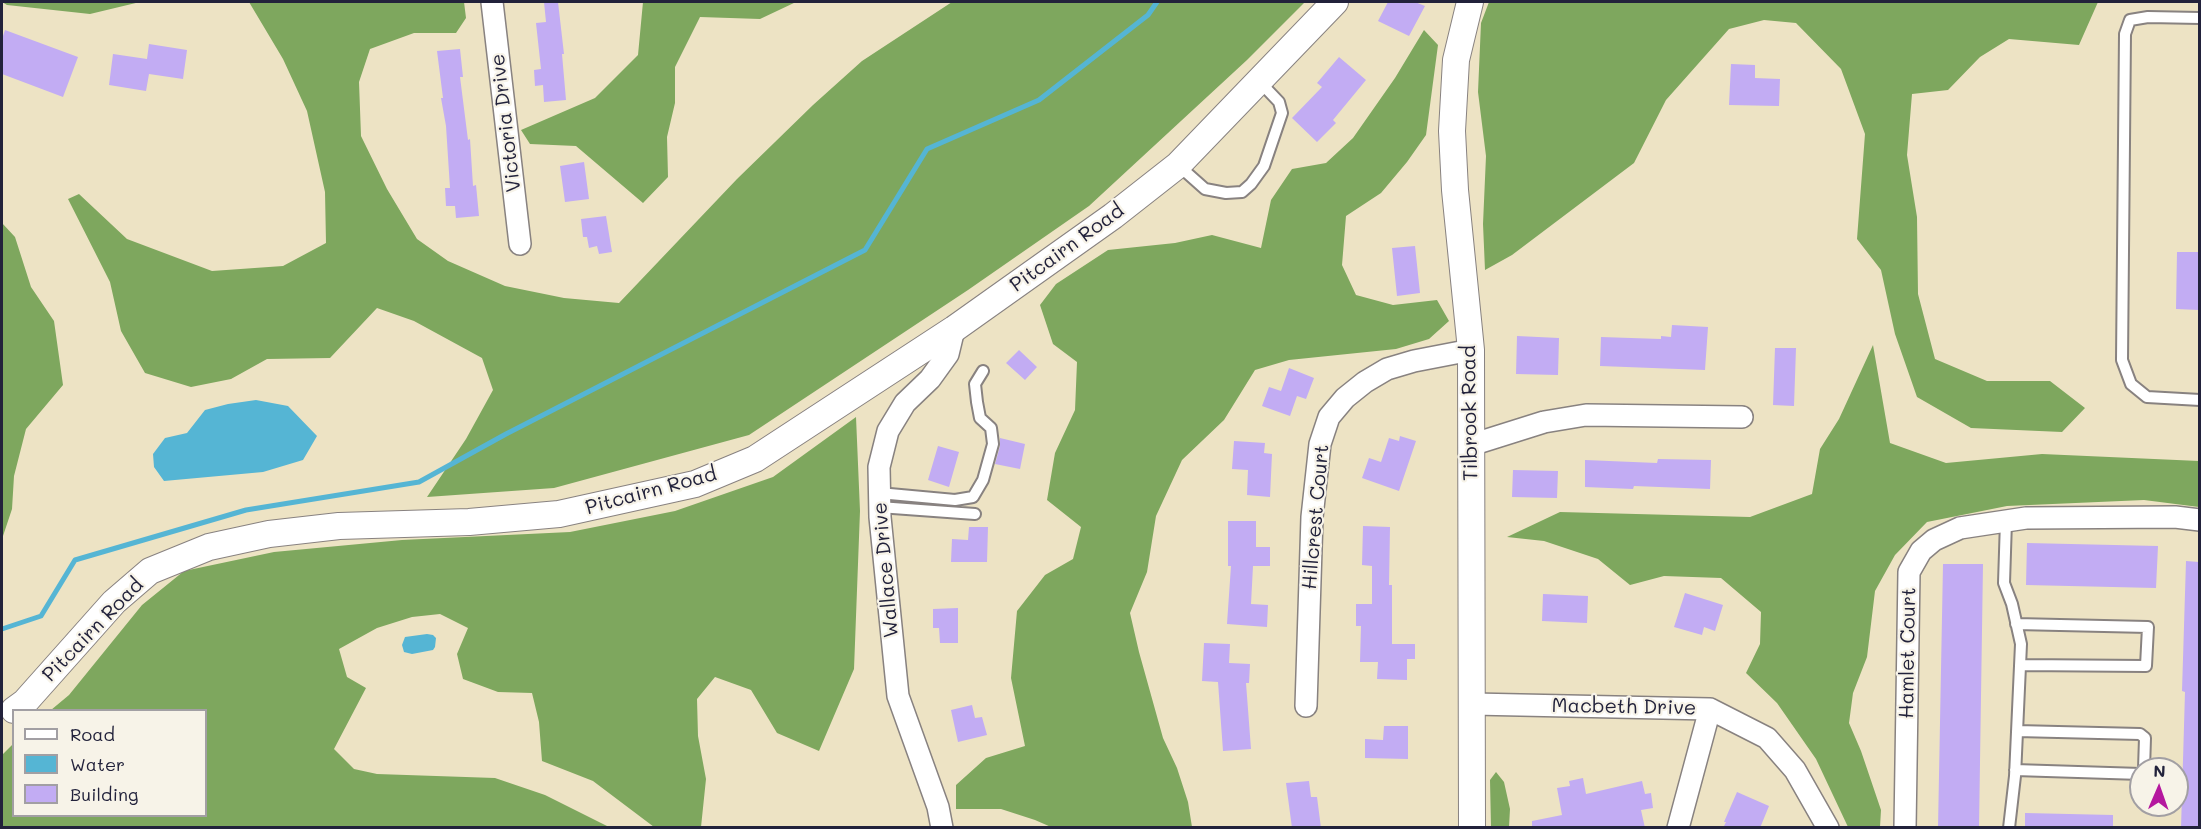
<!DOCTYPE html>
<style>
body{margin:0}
#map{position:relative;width:2201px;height:829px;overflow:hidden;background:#ede3c4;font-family:Mali,sans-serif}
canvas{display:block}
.frame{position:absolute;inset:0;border:3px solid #22223b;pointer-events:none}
.legend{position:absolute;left:12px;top:709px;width:195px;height:108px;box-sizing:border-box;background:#f7f3e8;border:2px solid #a29fa3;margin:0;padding:8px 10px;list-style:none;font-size:18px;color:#22223b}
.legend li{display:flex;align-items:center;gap:12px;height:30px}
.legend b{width:30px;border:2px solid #a29fa3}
.north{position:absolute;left:2129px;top:757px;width:60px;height:60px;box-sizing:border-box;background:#f7f3e8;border:2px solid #a29fa3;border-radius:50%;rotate:2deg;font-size:16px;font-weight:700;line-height:24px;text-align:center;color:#22223b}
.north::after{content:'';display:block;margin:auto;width:21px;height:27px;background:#b5179e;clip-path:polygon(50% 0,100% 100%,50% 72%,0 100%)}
</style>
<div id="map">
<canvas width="2201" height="829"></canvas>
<div class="frame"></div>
<ul class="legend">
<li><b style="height:8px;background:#fff"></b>Road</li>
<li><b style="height:16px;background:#55b5d4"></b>Water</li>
<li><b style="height:16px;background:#c2acf3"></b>Building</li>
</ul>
<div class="north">N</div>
</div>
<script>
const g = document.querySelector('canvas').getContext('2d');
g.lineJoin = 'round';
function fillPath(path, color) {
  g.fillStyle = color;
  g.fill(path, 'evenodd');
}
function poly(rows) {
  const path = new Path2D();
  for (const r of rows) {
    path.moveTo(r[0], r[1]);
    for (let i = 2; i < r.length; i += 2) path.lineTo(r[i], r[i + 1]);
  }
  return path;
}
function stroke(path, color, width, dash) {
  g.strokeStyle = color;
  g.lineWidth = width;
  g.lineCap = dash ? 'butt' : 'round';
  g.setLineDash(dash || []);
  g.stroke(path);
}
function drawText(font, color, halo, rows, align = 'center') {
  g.font = font + ' Mali,sans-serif';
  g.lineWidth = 4.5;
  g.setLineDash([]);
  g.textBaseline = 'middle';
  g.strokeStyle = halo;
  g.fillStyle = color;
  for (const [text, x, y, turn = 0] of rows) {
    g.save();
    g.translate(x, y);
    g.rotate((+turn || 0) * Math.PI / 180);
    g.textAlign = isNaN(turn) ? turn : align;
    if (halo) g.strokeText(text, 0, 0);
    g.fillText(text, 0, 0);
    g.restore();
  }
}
const forest = poly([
 [2,2,140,2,90,14,7,5],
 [249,2,464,2,466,18,456,33,414,33,370,49,359,82,361,136,387,189,417,239,448,261,505,286,564,298,619,303,737,179,813,105,862,61,952,2,1305,2,1247,60,1089,206,968,290,749,435,554,488,427,497,466,439,493,390,482,358,414,321,377,308,330,358,267,359,231,379,191,387,145,373,121,331,110,282,68,199,79,194,127,239,212,271,283,266,326,243,325,192,307,111,283,59],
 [643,2,820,2,796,2,760,19,700,17,675,67,675,103,667,137,668,177,643,203,576,146,530,144,521,130,595,98,638,55],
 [1489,2,2098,2,2079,45,2009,39,1980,57,1948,90,1912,94,1907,155,1917,217,1918,294,1935,359,1987,381,2050,381,2085,408,2062,432,1971,428,1917,397,1895,334,1881,270,1857,239,1865,134,1841,69,1796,23,1764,20,1729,29,1666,100,1634,163,1512,255,1485,270,1483,224,1486,156,1478,92,1481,23],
 [1424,30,1438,45,1426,135,1407,162,1381,193,1346,216,1342,265,1356,295,1393,305,1437,300,1449,321,1429,339,1396,349,1289,360,1255,370,1224,420,1182,460,1156,516,1147,572,1130,613,1139,652,1163,738,1177,768,1188,802,1192,827,1051,827,1035,820,1001,809,956,809,956,785,986,758,1025,746,1011,678,1017,611,1045,575,1073,559,1081,527,1047,500,1055,453,1075,410,1077,362,1053,344,1040,305,1056,284,1108,250,1175,243,1212,235,1261,248,1271,200,1292,169,1326,163,1353,138,1395,78],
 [2,223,15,237,31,287,54,321,63,385,26,429,14,476,12,509,2,539],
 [1873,345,1890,443,1946,463,2042,454,2199,461,2199,507,2144,500,2007,506,1927,522,1895,555,1875,591,1867,657,1853,693,1849,723,1861,751,1881,810,1880,827,1848,827,1816,759,1777,703,1746,673,1760,644,1761,612,1721,578,1664,576,1630,585,1598,559,1544,541,1507,537,1560,512,1750,517,1812,494,1820,449,1839,419],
 [856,417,860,511,854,669,819,751,777,733,751,690,715,677,697,699,698,736,706,779,701,827,654,827,593,781,542,761,539,722,532,693,498,692,463,679,457,654,468,628,440,614,412,617,377,628,339,649,347,677,366,688,334,749,354,769,377,774,495,778,545,795,609,827,2,827,2,755,13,744,14,816,206,816,206,710,51,710,69,695,142,605,184,571,274,552,402,540,570,532,675,511,773,477],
 [1496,772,1504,782,1510,809,1509,827,1491,827,1490,780]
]);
const water = poly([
 [256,400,288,406,317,436,303,460,263,472,164,481,154,467,153,454,165,438,187,433,205,410,228,404],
 [427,634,433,635,436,638,435,647,433,650,412,654,404,652,402,645,405,637]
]);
const stream = poly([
 [2,629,41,616,75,560,246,510,419,482,506,434,865,250,927,149,1039,100,1148,15,1157,2]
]);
const building = poly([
 [544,2,558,2,564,54,562,54,566,100,544,102,543,85,535,86,534,70,541,69,536,23,546,22],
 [1388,2,1415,2,1425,6,1409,36,1378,21],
 [5,30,78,57,63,97,2,74,2,39],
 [149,44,187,50,183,79,149,74,146,91,109,85,113,54,147,59],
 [460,49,463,77,460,77,468,140,470,139,473,186,476,185,479,216,456,218,455,206,446,206,445,188,450,188,446,126,441,98,443,98,437,51],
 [1339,57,1366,80,1333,120,1336,123,1317,142,1292,118,1322,87,1317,83],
 [1731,64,1755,65,1755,78,1780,79,1779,106,1729,105],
 [584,162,589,199,565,202,560,166],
 [606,216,612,252,599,254,597,246,589,248,587,237,583,237,581,219],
 [1415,246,1420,293,1397,296,1392,248],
 [2177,252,2199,252,2199,310,2176,309],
 [1672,325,1708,327,1705,370,1600,366,1601,337,1661,339,1661,336,1671,337],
 [1517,336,1559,338,1558,375,1516,374],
 [1775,348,1796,348,1794,406,1773,405],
 [1019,350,1037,367,1025,380,1006,363],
 [1289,368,1314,378,1306,399,1297,396,1290,416,1262,406,1269,387,1281,391],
 [1400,436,1416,441,1399,491,1362,478,1369,458,1381,462,1389,438,1399,441],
 [1000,438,1025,444,1020,469,995,464,1000,446],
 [1234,441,1265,443,1264,453,1272,454,1270,497,1247,495,1248,470,1232,469],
 [938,446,959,452,949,487,928,480],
 [1658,459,1711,460,1710,489,1634,486,1633,489,1585,487,1585,460,1657,463],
 [1513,470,1558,471,1557,498,1512,497],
 [1228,521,1256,521,1256,547,1270,547,1270,566,1253,566,1251,604,1268,605,1267,627,1227,624,1231,566,1228,566],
 [1363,526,1390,527,1389,585,1392,585,1392,644,1415,644,1415,659,1407,659,1407,680,1377,679,1378,662,1360,662,1361,626,1356,626,1356,604,1372,604,1372,566,1362,565],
 [969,527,988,527,987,562,951,562,952,539,968,540],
 [2027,543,2158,546,2156,588,2026,585],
 [2186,561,2199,562,2199,828,2181,828,2185,692,2182,691],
 [1943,564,1983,564,1979,828,1938,828],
 [1685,593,1723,605,1715,631,1704,627,1702,635,1674,627],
 [1543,594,1588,596,1587,623,1542,621],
 [958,608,958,643,940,643,939,628,933,628,933,609],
 [1204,643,1230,644,1229,663,1250,664,1249,683,1246,683,1251,749,1223,751,1218,682,1202,681],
 [972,705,975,718,982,717,987,735,958,742,951,710],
 [1384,726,1408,726,1408,759,1365,758,1365,739,1383,740],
 [1583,778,1586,794,1642,781,1645,794,1651,793,1653,808,1641,810,1645,828,1532,828,1532,821,1562,815,1557,788,1570,786,1569,781],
 [1309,781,1311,797,1317,797,1321,828,1292,828,1286,783],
 [1737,792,1769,806,1760,828,1723,828,1726,822,1724,822],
 [2025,813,2113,815,2113,828,2025,828]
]);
const service = poly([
 [2200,18,2148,17,2130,20,2125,34,2122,360,2131,384,2147,397,2200,400],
 [1178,165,1205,189,1226,193,1242,192,1251,184,1264,166,1282,113,1279,102,1258,80],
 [879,493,955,500,973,497,983,480,993,444,991,428,980,418,977,402,975,384,983,371],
 [879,507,975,514],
 [2006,521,2004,583,2012,604,2021,644,2015,776,2009,828],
 [2016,624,2148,627,2146,666,2020,665],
 [2017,731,2140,734,2145,738,2144,769],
 [2015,770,2141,774]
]);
const minor = poly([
 [492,2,520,244],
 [1471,445,1544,422,1586,415,1742,417],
 [1473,704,1710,709,1767,738,1795,770,1828,828],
 [1306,706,1312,517,1320,444,1329,417,1345,398,1365,382,1387,369,1414,361,1471,350],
 [942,828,938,807,898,696,880,517,879,467,888,431,905,403,930,379,948,354,954,329],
 [1678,828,1710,709],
 [1905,828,1909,572,1921,551,1934,540,1960,528,2026,518,2175,517,2200,520]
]);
const tertiary = poly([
 [1470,2,1456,60,1452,131,1455,190,1471,350,1472,828],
 [14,710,25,702,114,602,150,571,209,547,269,534,339,526,469,522,559,514,695,484,755,459,954,329,1113,216,1178,165,1335,2]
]);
const streetNames = [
 ["Victoria Drive",506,123,-97],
 ["Pitcairn Road",1067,248,-36],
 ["Tilbrook Road",1470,413,-91],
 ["Pitcairn Road",651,491,-15],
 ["Hillcrest Court",1316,517,-85],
 ["Wallace Drive",886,570,-95],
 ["Pitcairn Road",93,630,-46],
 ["Hamlet Court",1908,653,-89],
 ["Macbeth Drive",1624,707,1]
];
fillPath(forest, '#7ea75e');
fillPath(water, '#55b5d4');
stroke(stream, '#55b5d4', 5);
fillPath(building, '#c2acf3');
stroke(service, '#888280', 14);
stroke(minor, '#888280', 24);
stroke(tertiary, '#888280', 28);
stroke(service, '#fff', 10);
stroke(minor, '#fff', 21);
stroke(tertiary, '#fff', 26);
drawText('20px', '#22223b', '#f7f3e8', streetNames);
</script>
